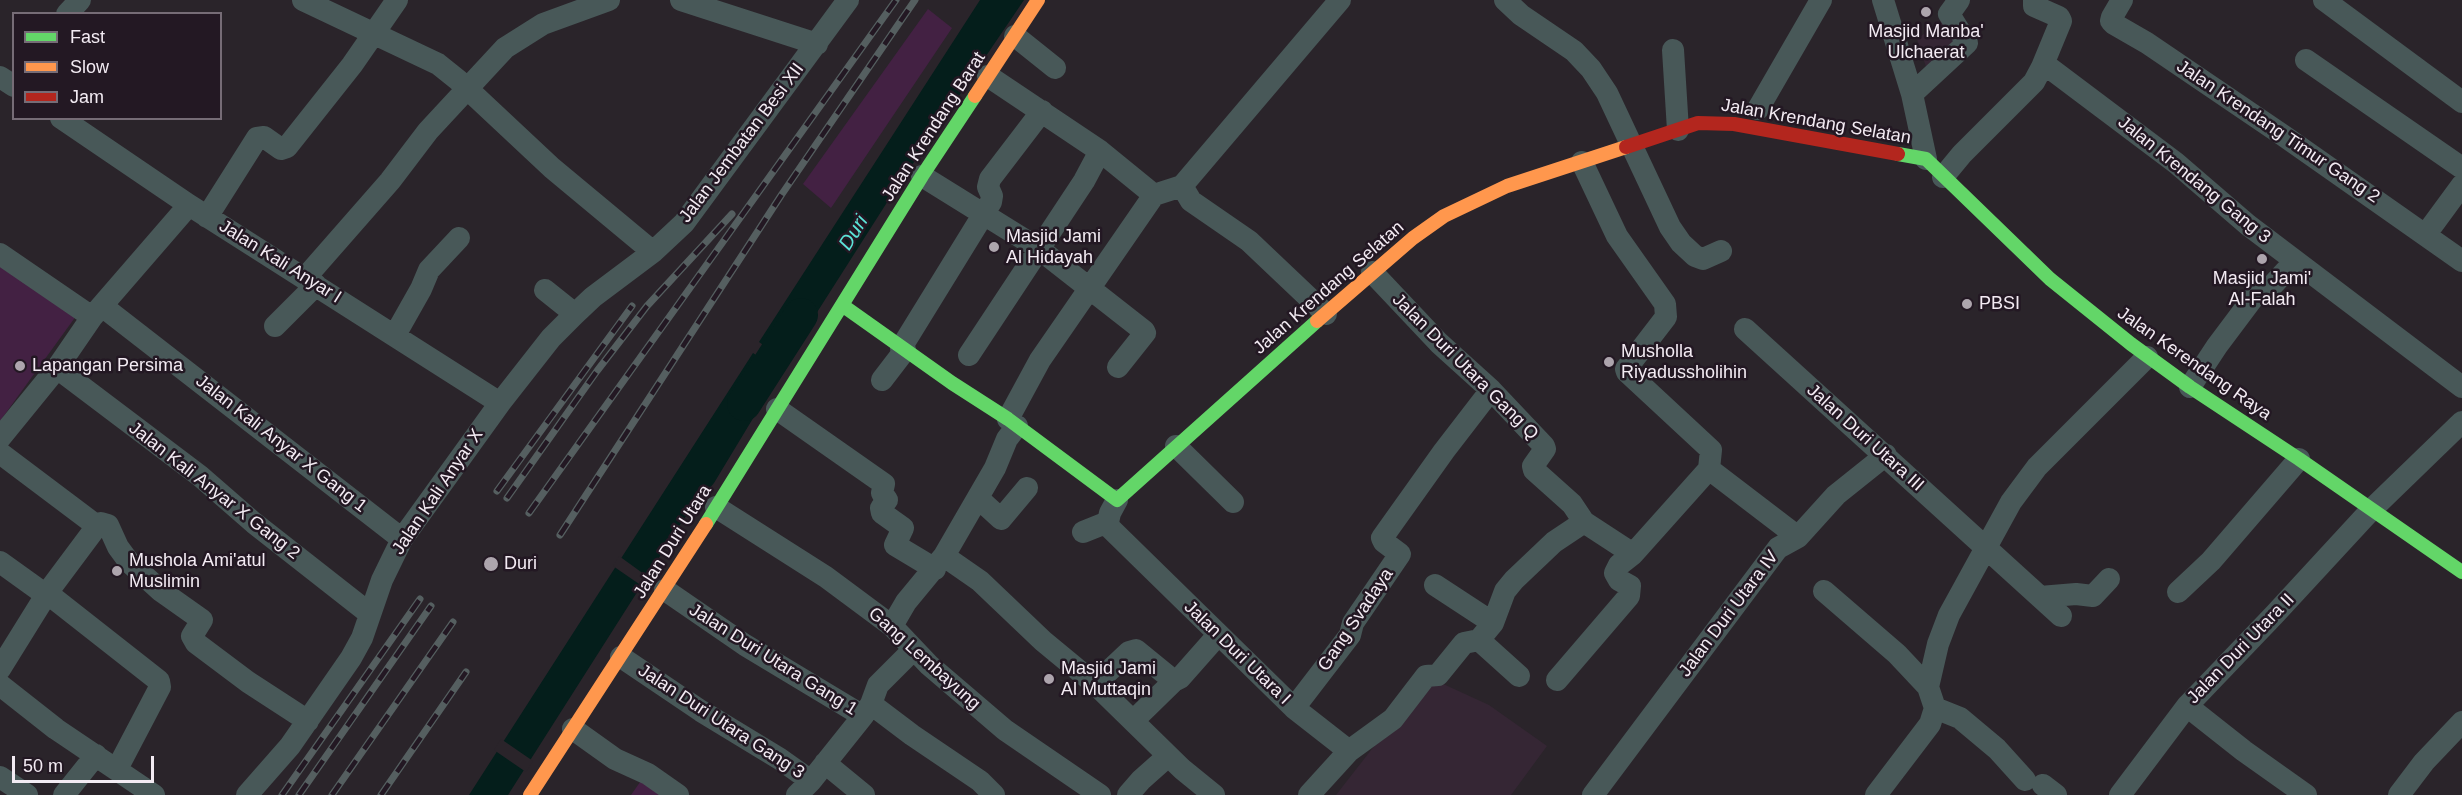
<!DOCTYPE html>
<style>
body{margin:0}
#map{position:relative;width:2462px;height:795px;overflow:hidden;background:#2a242a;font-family:Helvetica,sans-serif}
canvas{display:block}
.legend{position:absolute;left:12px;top:12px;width:210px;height:108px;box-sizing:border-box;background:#231823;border:2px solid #766c76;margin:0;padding:8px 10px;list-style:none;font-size:18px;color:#f3ebf3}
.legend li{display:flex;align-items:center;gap:12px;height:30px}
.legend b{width:30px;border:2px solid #766c76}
.scale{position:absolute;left:12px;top:756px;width:142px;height:27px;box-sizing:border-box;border:3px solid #f3ebf3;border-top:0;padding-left:8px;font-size:18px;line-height:21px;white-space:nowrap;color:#f3ebf3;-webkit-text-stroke:4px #231823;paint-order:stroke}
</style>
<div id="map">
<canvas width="2462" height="795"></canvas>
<ul class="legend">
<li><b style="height:8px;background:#63d668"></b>Fast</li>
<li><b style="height:8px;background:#ff974d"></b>Slow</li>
<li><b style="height:8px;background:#b3261e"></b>Jam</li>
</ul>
<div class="scale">50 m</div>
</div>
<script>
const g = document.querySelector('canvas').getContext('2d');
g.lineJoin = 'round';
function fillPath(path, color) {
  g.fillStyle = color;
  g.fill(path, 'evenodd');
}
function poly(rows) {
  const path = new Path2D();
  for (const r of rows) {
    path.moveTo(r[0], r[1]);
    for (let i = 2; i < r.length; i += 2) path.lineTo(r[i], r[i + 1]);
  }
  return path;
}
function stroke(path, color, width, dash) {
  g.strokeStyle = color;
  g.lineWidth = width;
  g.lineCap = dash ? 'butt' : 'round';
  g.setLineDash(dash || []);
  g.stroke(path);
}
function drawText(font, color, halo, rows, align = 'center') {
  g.font = font + ' Helvetica,sans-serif';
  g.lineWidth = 5;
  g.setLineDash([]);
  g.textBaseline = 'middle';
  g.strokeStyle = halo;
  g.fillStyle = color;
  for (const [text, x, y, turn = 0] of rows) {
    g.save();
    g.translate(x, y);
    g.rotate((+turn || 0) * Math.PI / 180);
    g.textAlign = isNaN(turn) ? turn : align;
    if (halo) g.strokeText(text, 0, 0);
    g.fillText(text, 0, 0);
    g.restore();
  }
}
const built = poly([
 [1948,16,1966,42,1928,73,1917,39],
 [1428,677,1489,705,1547,746,1511,795,1336,795]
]);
const green = poly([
 [928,9,952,28,831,208,803,184],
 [0,255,79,312,0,421],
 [645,775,672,795,631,795]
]);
const water = poly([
 [980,0,1024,0,893,193,786,361,759,342],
 [753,353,781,372,714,483,683,520,508,795,469,795]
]);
const pier = poly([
 [619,556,648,577,642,586,613,566],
 [501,739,533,761,526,772,494,750]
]);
const river = poly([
 [744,404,801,315]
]);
const street = poly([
 [303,0,438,64,458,80,552,168,653,252],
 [681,0,817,44],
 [1505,0,1521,15,1574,51,1591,69,1607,93,1670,227,1681,243,1695,256,1703,259,1721,251],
 [1883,0,1912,94,1926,159],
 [2034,0,2034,6,2059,17,2061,21,2042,67],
 [2122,0,2112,17,2111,21,2114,24,2147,43,2284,136,2462,261],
 [2324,0,2462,102],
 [67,14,80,0],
 [1015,36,1055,68],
 [1673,50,1678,130],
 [2306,60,2462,168],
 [988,76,1100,151,1154,195],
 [0,77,14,86],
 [1912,94,1967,43,1949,14,1959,0],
 [1758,109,1821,0],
 [61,118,189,205,500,403],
 [1582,162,1617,236,1665,304,1666,317,1626,369,1627,372,1711,450,1709,469,1798,537],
 [922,176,1038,248,1144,331,1145,333,1118,367],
 [1943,177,1962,154,2034,82,2042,67,2051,69,2176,163,2248,225,2462,387],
 [1182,186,1191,201,1249,241,1326,314],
 [207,217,257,138,264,137,281,149,287,147,352,65,397,0],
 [2426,234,2462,185],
 [0,254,92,317],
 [1372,272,1439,343,1491,390,1544,446,1545,449,1533,466,1534,470,1572,504,1584,522,1633,554,1709,469],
 [305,278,390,181,428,131,505,48,543,24,609,0],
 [545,290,575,314],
 [102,306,402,539],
 [275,326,316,285],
 [1745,329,2061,616],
 [395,335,421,289,429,270,459,238],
 [901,348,991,202,992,196,988,187,990,179,1042,111],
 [969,355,1084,181,1100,151],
 [57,368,200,476,254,523,370,614],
 [882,380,905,350],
 [2190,387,2217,346,2256,294,2269,289,2295,261],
 [777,409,884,484,882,493,887,500,881,508,882,513,903,528,895,545,935,569],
 [1008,419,1040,360,1154,195,1182,186,1340,0],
 [0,438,57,368,92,317,189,205],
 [1176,446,1233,502],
 [0,453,97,526],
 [978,498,1001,519,1027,488],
 [1117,500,1110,513,1108,522,1110,528,1294,708,1349,751],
 [716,507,826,577,892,626,929,665,1005,730,1100,795],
 [1083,532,1108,522],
 [944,556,980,581,1043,641,1095,684,1182,769,1214,795],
 [0,562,46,595,47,593,159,681,160,687,117,769],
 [1435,585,1493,623],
 [665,590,745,645,863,716,871,704,912,735,980,781,994,795],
 [1824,591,1897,654,1928,687],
 [2178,592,2211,561,2299,459],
 [47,593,97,526,101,523,108,525,118,547,129,562,161,591,202,620,192,636,196,643,248,682,308,721],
 [2040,597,2076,594,2093,596,2109,579],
 [892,626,906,602,944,556,995,468,1007,439,1017,426],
 [1479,640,1519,676],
 [621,657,701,711,780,759,811,781],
 [0,669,46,595],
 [1557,680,1629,596,1630,586,1619,580,1615,573,1619,565,1633,554],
 [1095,684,1129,652,1136,650,1174,681],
 [0,685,56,729,154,795],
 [871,704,878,685,913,650],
 [2187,706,2244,751,2306,795],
 [1294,708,1350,635,1353,623,1400,554,1384,542,1382,538,1444,451,1491,390],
 [1935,708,1960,718,1997,749,2025,780],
 [1133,721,1174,681,1180,678,1218,635],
 [573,729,615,759,648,774,678,795],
 [825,763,864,795],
 [0,777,27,795],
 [2043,785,2056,795],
 [64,795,96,755],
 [247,795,290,746,351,658,362,638,382,580,402,539,500,403,551,338,575,314,593,297,653,252,684,223,848,0],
 [797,795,811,781,863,716],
 [1128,795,1141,780,1168,756],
 [1309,795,1349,751,1393,719,1426,676,1438,675,1464,643,1479,640,1493,623,1505,591,1514,580,1554,542,1584,522],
 [1593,795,1778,548,1798,537,1836,495,1886,455],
 [1876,795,1930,724,1935,708,1928,687,1938,644,1949,615,2011,502,2037,467,2147,357],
 [2120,795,2187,706,2275,614,2371,510,2462,422],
 [2399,795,2424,762,2462,722]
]);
const fast = poly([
 [1898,154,1926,159,2050,279,2131,344,2190,387,2299,459,2462,572],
 [842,305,952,383,1008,419,1117,500,1317,321],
 [706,524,922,176,975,96]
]);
const slow = poly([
 [975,96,1038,0],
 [1317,321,1413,238,1444,216,1507,186,1626,147],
 [530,795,706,524]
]);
const jam = poly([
 [1626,147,1698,123,1734,124,1898,154]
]);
const rail = poly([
 [497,491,632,306],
 [507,498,597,371,647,306,732,214],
 [529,513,896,0],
 [560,535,782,194,915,0],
 [282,795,420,599],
 [299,795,431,606],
 [332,795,453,622],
 [381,795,466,672]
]);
const markers = [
 [1926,12,6,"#ada5ad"],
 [994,247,6,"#ada5ad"],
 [2262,259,6,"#ada5ad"],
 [1967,304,6,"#ada5ad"],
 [1609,362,6,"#ada5ad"],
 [20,366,6,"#ada5ad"],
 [491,564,8,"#ada5ad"],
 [117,571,6,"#ada5ad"],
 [1049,679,6,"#ada5ad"]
];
const poiNames = [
 ["Masjid Manba'",1926,32,"center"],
 ["Ulchaerat",1926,53,"center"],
 ["Masjid Jami",1006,237],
 ["Al Hidayah",1006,258],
 ["Masjid Jami'",2262,279,"center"],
 ["Al-Falah",2262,300,"center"],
 ["PBSI",1979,304],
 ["Musholla",1621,352],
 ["Riyadussholihin",1621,373],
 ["Lapangan Persima",32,366],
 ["Mushola Ami'atul",129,561],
 ["Muslimin",129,582],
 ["Duri",504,564],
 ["Masjid Jami",1061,669],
 ["Al Muttaqin",1061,690]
];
const streetNames = [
 ["Jalan Krendang Selatan",1816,122,10],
 ["Jalan Krendang Barat",934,127,-57],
 ["Jalan Krendang Timur Gang 2",2278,132,34],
 ["Jalan Jembatan Besi XII",742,143,-53],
 ["Jalan Krendang Gang 3",2194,180,39],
 ["Jalan Kali Anyar I",280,262,32],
 ["Jalan Krendang Selatan",1329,288,-41],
 ["Jalan Kerendang Raya",2194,364,35],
 ["Jalan Duri Utara Gang Q",1465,367,45],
 ["Jalan Duri Utara III",1865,438,42],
 ["Jalan Kali Anyar X Gang 1",281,444,38],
 ["Jalan Kali Anyar X Gang 2",214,491,38],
 ["Jalan Kali Anyar X",438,492,-56],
 ["Jalan Duri Utara",673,542,-58],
 ["Jalan Duri Utara IV",1729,614,-53],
 ["Gang Svadaya",1356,620,-56],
 ["Jalan Duri Utara II",2241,649,-46],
 ["Jalan Duri Utara I",1237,653,44],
 ["Gang Lembayung",924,659,42],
 ["Jalan Duri Utara Gang 1",773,660,32],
 ["Jalan Duri Utara Gang 3",721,722,33]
];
const waterNames = [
 ["Duri",854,233,-58]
];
fillPath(built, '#352634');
fillPath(green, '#432143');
fillPath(water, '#041e1b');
fillPath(pier, '#2a242a');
stroke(river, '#041e1b', 34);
stroke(street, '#485858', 22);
stroke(fast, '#63d668', 14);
stroke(slow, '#ff974d', 14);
stroke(jam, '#b3261e', 14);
stroke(rail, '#555f60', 7);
stroke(rail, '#231823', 4.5, [14]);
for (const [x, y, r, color] of markers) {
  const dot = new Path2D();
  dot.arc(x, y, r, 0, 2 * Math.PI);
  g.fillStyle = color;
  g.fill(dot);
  stroke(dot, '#231823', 2);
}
drawText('18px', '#f3ebf3', '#231823', poiNames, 'left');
drawText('18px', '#f3ebf3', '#231823', streetNames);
drawText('italic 20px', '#5be4d8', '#231823', waterNames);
</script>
